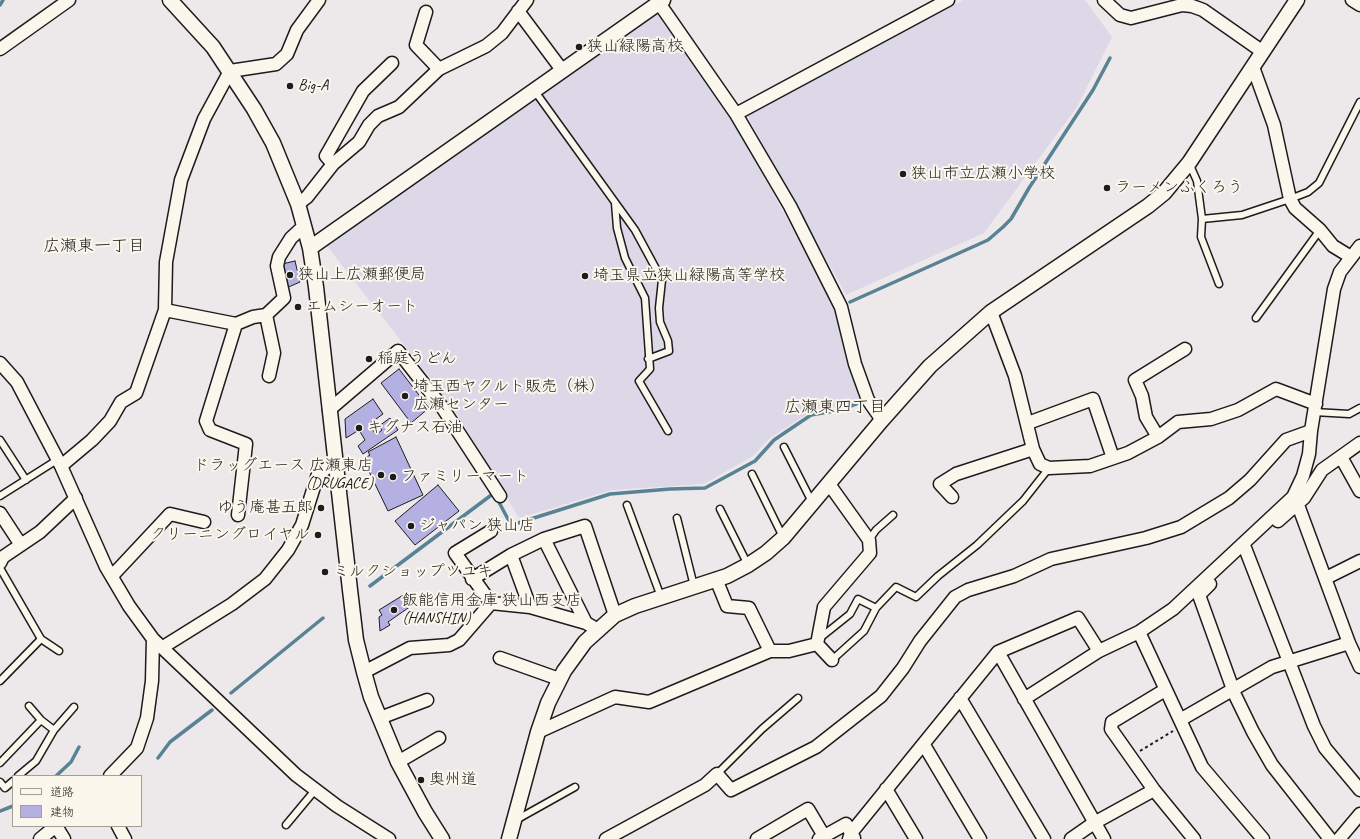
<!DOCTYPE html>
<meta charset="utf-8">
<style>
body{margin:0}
#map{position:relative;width:1360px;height:839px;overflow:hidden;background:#ede9ea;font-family:Caveat,"Klee One",sans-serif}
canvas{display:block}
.legend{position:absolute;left:12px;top:775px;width:130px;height:52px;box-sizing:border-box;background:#fbf7ec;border:1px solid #a29f99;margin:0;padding:5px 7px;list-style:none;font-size:12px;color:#1c1c1c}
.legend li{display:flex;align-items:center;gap:8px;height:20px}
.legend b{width:20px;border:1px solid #a29f99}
</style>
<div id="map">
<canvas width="1360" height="839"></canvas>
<ul class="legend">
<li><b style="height:5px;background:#fbf7ec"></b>道路</li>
<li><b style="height:11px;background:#b5b0e2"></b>建物</li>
</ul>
</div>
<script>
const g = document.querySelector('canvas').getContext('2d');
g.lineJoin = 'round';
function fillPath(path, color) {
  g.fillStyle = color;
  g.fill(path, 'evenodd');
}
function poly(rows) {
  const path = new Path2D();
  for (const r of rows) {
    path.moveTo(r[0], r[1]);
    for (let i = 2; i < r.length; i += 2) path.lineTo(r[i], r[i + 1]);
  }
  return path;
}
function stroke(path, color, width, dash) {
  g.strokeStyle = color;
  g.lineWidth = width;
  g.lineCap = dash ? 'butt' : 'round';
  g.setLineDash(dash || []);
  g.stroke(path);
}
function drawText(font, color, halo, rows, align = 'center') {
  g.font = font + ' Caveat,"Klee One",sans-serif';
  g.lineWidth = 4;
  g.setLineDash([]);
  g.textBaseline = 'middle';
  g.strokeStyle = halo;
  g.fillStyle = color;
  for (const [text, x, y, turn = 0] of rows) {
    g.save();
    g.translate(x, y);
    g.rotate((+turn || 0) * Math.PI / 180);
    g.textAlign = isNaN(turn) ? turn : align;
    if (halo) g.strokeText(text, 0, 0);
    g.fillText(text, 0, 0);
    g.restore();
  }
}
const built = poly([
 [963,0,1085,0,1112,37,1077,107,984,233,846,295,746,114],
 [657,9,731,117,835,306,860,402,810,412,770,438,753,456,704,484,612,490,519,518,454,409,327,246]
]);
const stream = poly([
 [0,5,3,0],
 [850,302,977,245,988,240,1003,227,1011,219,1029,188,1093,90,1110,58],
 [370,586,494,493,509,521,518,523,610,494,670,489,705,488,755,461,774,440,811,415,840,410,861,402],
 [231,693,323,618],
 [158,758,170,742,212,710],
 [56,776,71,762,79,747],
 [0,811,13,806]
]);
const building = poly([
 [295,261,300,282,284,289,282,264,295,261],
 [399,369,429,408,411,423,381,383,399,369],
 [373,399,383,414,369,424,376,435,382,430,379,426,390,418,398,430,363,454,358,446,365,440,359,430,346,438,345,419,373,399],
 [396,437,423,495,388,511,363,459,370,455,368,452,396,437],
 [438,485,459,511,415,545,395,521,438,485],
 [405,594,411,606,388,622,390,625,380,631,379,617,382,615,379,610,405,594]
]);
const path = poly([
 [1140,751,1173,731]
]);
const service = poly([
 [534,90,635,230,662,280,659,308,660,322,668,341,669,351,648,359],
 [1189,163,1197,181,1202,219,1242,215,1290,199,1308,192,1319,183,1360,102],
 [615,203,617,228,625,258,645,298,650,369,639,381,668,431],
 [1202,219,1201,237,1219,284],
 [1256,318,1320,230],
 [1314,412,1349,414,1360,408],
 [0,440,26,480],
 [784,447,812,502],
 [752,474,783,537],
 [0,496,57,460],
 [627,505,661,597],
 [720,509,748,565],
 [677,518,694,586],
 [869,540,876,530,893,515],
 [0,568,41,639,59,651],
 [820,638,850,614,858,599,876,608],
 [832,660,864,631,876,608,896,587,916,597,938,576,977,545,1023,501,1049,468],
 [0,681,41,639],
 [29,706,41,720,54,730],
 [0,763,41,720],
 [717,774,762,729,798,698],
 [18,776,36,761,54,730,74,707],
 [0,782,5,788,13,781],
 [516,820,575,787],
 [286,825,316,789]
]);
const minor = poly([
 [1104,0,1120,15,1131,18,1182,5,1192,6,1203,10,1263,52],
 [1352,0,1360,5],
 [659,3,736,114,790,206,841,307,855,364,868,400,882,420],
 [518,11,562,70],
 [426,12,416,45,439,69],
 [0,49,69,0],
 [1253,67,1274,125,1290,199,1295,208,1320,230,1333,246,1351,257],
 [736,114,948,0],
 [333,164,326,156,363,91,392,63],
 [298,204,307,197,333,164,359,142,369,125,378,116,399,107,439,69,486,46,502,33,527,0],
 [165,310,236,324,253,317,266,315,274,353,269,376],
 [991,312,1015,376,1033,449,1040,464,1049,468,1090,466,1128,453,1158,437,1178,422,1211,419,1238,410,1276,389,1316,404],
 [266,315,284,298,277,266,279,257,291,238,304,226],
 [236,324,206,421,210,430,246,444,238,515],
 [0,363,17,382,61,466,106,567,129,606,153,639,296,775,337,806,389,839],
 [329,410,398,351,442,407,500,496],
 [1028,423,1093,399,1113,458],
 [1158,437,1146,417,1142,396,1135,380,1185,349],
 [1341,457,1360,491],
 [61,466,92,440,110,421,121,402,136,393,165,310,166,262,181,180,204,119,230,71,276,64,287,54,297,30,319,0],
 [829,484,869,540,870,553,824,607,817,644,832,660],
 [952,497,940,484,956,474,1033,449],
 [1298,505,1349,643,1360,667],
 [0,513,21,545],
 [1278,521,1304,498,1322,470,1360,443],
 [544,539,586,623],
 [1245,548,1314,726,1325,748,1360,790],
 [511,555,530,607],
 [0,563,3,557,40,532,76,498],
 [112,576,170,514,204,522],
 [1326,578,1360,561],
 [472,579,511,555,544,539,585,526,615,615],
 [716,579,727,606,749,608,770,651],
 [1210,584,1199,595,1235,695,1253,732,1272,765,1330,839],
 [491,603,455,553,491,531],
 [1139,632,1180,720,1272,667,1349,643],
 [163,647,232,604,265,579,288,550,302,525,318,474,335,463],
 [998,652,1104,839],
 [500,658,559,679],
 [364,672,410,648,449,645,459,640,491,603,530,607,586,623,598,630],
 [1165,690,1112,722,1111,729,1154,790,1194,839],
 [960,698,1044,839],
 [1024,699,1099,651,1139,632,1173,609,1293,497,1303,476,1309,454,1311,431,1334,289,1340,272,1360,246],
 [380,718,427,700],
 [1180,720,1202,767,1263,839],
 [538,732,615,697,649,702,770,651,789,651,817,644],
 [924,745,980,839],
 [398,762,439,738],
 [110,776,137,748,147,718,152,681,153,639],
 [886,789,916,839],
 [56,826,64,839],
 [118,826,125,839],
 [40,839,56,826],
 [606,839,705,785,717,774,731,790,816,747,881,696,903,668,920,641,955,597,968,590,1014,576,1051,559,1146,538,1181,527,1229,498,1250,480,1286,440,1311,431],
 [757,839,808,809,824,836],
 [819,839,846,824,854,838],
 [849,839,851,833,998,652,1078,618,1099,651],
 [1071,839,1094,823,1154,790],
 [1339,839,1360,814]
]);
const tertiary = poly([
 [170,0,213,47,254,109,273,143,298,204,310,248,316,287,350,590,356,640,364,672,371,697,398,762,425,812,442,839],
 [310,248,663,0],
 [509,839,538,732,548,703,564,671,585,642,615,615,635,606,727,576,748,565,766,553,783,538,882,420,930,366,991,312,1148,206,1164,193,1189,163,1297,0]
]);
const markers = [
 [579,47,4,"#1c1c1c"],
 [290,86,4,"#1c1c1c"],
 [903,174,4,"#1c1c1c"],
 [1107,188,4,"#1c1c1c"],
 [290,275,4,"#1c1c1c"],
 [585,276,4,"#1c1c1c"],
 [298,307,4,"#1c1c1c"],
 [369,359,4,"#1c1c1c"],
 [405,396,4,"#1c1c1c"],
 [359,428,4,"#1c1c1c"],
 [381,475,4,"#1c1c1c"],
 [393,477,4,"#1c1c1c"],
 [321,508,4,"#1c1c1c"],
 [411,526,4,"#1c1c1c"],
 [318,535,4,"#1c1c1c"],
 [325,572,4,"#1c1c1c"],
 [394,610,4,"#1c1c1c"],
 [421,780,4,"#1c1c1c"]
];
const poiNames = [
 ["狭山緑陽高校",587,47],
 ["Big-A",298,86],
 ["狭山市立広瀬小学校",911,174],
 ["ラーメンふくろう",1115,188],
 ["狭山上広瀬郵便局",298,275],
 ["埼玉県立狭山緑陽高等学校",593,276],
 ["エムシーオート",306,307],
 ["稲庭うどん",377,359],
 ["埼玉西ヤクルト販売（株）",413,387],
 ["広瀬センター",413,405],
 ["キグナス石油",367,428],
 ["ドラッグエース 広瀬東店",373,466,"right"],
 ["(DRUGACE)",373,484,"right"],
 ["ファミリーマート",401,477],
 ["ゆう庵甚五郎",313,508,"right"],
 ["ジャパン 狭山店",419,526],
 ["クリーニングロイヤル",310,535,"right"],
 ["ミルクショップツユキ",333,572],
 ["飯能信用金庫 狭山西支店",402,601],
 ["(HANSHIN)",402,619],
 ["奥州道",429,780]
];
const neighbourhoodNames = [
 ["広瀬東一丁目",94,247],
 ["広瀬東四丁目",835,408]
];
fillPath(built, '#dcd8e8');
stroke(stream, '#5a8295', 3.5);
fillPath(building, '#b5b0e2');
stroke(building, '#1c1c1c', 1);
stroke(service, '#1c1c1c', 9);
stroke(minor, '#1c1c1c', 15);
stroke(tertiary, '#1c1c1c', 17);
stroke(path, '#1c1c1c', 2, [3, 3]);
stroke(service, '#fbf7ec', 6);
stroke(minor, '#fbf7ec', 12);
stroke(tertiary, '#fbf7ec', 14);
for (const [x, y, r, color] of markers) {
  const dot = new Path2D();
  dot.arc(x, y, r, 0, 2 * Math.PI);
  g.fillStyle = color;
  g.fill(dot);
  stroke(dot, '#fbf7ec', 1.5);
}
drawText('16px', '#1c1c1c', '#fbf7ec', poiNames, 'left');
drawText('17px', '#1c1c1c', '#fbf7ec', neighbourhoodNames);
</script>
